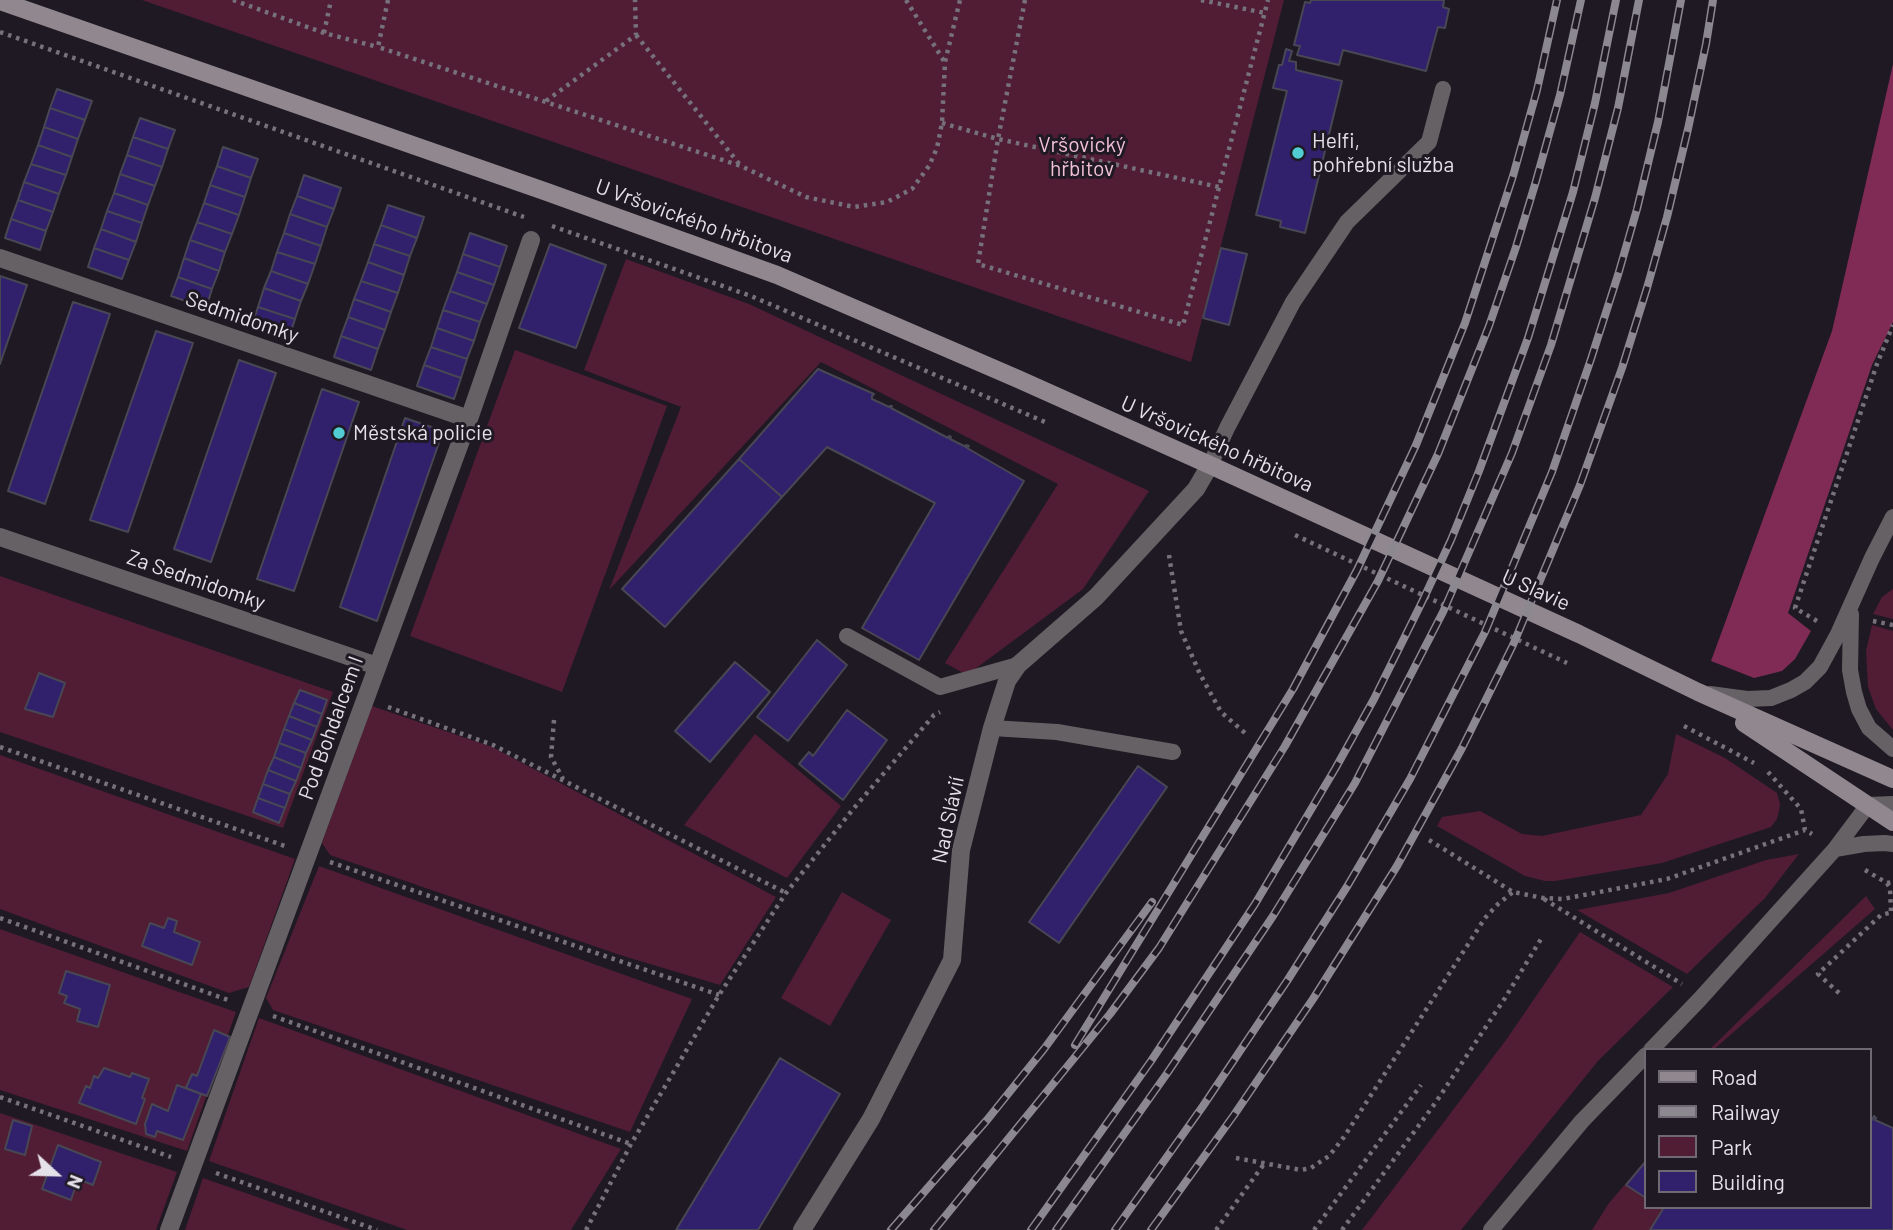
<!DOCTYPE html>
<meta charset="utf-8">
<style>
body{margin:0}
#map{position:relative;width:1893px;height:1230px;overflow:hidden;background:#1f1924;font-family:Barlow,sans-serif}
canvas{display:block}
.legend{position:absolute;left:1644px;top:1048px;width:228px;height:161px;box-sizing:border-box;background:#1f1924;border:2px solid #6e6972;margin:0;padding:9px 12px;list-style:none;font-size:21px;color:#e5e1e8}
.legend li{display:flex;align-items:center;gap:14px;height:35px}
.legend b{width:35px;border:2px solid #6e6972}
.north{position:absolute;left:21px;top:1139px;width:70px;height:70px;-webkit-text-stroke:5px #1f1924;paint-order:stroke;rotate:112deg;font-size:19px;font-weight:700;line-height:28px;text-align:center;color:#e5e1e8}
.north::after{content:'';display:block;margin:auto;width:24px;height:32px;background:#e5e1e8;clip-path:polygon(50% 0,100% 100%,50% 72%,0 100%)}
</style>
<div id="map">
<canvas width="1893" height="1230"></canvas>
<ul class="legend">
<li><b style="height:9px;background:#91888f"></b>Road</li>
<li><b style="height:9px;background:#8c8890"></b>Railway</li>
<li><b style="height:19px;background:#501d35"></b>Park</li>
<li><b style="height:19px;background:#31206b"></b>Building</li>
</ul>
<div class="north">N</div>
</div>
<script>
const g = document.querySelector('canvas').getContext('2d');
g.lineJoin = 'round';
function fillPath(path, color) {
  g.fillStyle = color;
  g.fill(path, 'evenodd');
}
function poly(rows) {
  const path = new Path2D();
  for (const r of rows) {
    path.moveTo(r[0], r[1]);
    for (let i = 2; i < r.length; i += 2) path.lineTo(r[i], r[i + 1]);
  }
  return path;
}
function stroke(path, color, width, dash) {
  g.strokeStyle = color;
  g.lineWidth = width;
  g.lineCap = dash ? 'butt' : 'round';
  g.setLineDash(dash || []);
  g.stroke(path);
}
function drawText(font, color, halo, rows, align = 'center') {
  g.font = font + ' Barlow,sans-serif';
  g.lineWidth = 6;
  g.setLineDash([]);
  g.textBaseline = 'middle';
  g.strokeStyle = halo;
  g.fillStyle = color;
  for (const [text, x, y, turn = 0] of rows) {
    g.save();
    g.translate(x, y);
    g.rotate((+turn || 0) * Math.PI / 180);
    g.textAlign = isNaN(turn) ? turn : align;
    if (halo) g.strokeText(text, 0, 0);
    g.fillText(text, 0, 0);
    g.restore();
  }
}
const green = poly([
 [142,0,1284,0,1191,362],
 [626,259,749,304,1149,491,1083,589,967,675,945,663,1058,484,821,362,609,590,681,407,584,370],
 [515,350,667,406,562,692,410,636],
 [0,576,333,692,283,828,0,732],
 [1893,589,1893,619,1873,614,1882,597],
 [1872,625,1893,631,1893,730,1876,709,1868,687,1866,651],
 [372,706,492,747,776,897,720,985,620,955,330,855,322,843],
 [755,734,841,806,787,878,684,825],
 [1676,734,1725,758,1777,793,1780,804,1779,811,1777,819,1771,827,1662,863,1555,881,1545,881,1525,876,1437,826,1442,817,1480,811,1522,834,1542,836,1641,815,1668,774],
 [0,755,295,859,249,987,229,993,0,909],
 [1799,854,1765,898,1687,974,1577,910,1669,893,1766,860],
 [319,866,692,999,630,1132,273,1010,266,998],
 [842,892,891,920,830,1026,781,998],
 [1866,896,1875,909,1713,1050,1709,1050],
 [0,929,236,1012,187,1151,0,1090],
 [1580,932,1673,987,1598,1061,1461,1230,1362,1230,1506,1040],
 [259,1018,621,1149,571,1230,407,1230,209,1161],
 [0,1113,177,1172,156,1230,0,1230],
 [1870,1119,1893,1128,1893,1230,1592,1230,1609,1203,1646,1160,1646,1207,1870,1207],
 [203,1178,351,1230,185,1230]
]);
const forest = poly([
 [1893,64,1893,322,1872,365,1788,613,1811,631,1795,659,1782,671,1754,678,1711,661,1832,331]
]);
const building = poly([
 [1311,0,1444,0,1443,7,1449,9,1445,28,1438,27,1426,71,1343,50,1339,65,1297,55,1300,46,1294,45,1305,2,1310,3,1311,0],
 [1286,49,1292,51,1289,61,1296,62,1296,70,1342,81,1305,233,1280,227,1281,221,1256,215,1287,91,1273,88,1279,65,1282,65,1286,49],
 [57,89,92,101,85,120,50,108,57,89],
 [50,108,85,120,78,139,44,127,50,108],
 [140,118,175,130,168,149,133,137,140,118],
 [44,127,78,139,72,157,38,145,44,127],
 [133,137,168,149,162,167,127,155,133,137],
 [38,145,72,157,66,175,31,164,38,145],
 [223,147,258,159,251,178,217,166,223,147],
 [127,155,162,167,155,186,120,174,127,155],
 [31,164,66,175,59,194,24,182,31,164],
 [217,166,251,178,245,197,210,185,217,166],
 [120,174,155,186,148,205,114,193,120,174],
 [304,175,341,188,334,209,297,196,304,175],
 [24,182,59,194,53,212,18,200,24,182],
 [210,185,245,197,239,215,204,203,210,185],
 [114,193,148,205,142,223,107,211,114,193],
 [297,196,334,209,327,227,290,214,297,196],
 [18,200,53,212,46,231,11,219,18,200],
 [204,203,239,215,232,234,197,222,204,203],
 [388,205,424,217,417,238,381,225,388,205],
 [107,211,142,223,136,242,101,229,107,211],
 [290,214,327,227,321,246,284,233,290,214],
 [11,219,46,231,40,250,5,238,11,219],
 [197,222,232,234,225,252,190,240,197,222],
 [381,225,417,238,410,256,374,244,381,225],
 [101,229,136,242,129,260,94,248,101,229],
 [284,233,321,246,315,264,277,252,284,233],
 [470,233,507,246,500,267,463,254,470,233],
 [190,240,225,252,219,271,184,258,190,240],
 [374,244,410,256,404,275,368,262,374,244],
 [550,244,606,265,576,348,519,328,550,244],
 [94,248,129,260,122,279,88,267,94,248],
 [1221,248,1247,254,1229,325,1203,318,1221,248],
 [277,252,315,264,308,284,271,271,277,252],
 [463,254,500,267,494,285,457,272,463,254],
 [184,258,219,271,212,289,178,277,184,258],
 [368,262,404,275,398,293,361,281,368,262],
 [271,271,308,284,301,301,264,288,271,271],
 [457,272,494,285,487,304,450,291,457,272],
 [0,276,27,285,0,364,0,276],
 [178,277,212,289,206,308,171,296,178,277],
 [361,281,398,293,391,312,354,299,361,281],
 [264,288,301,301,295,319,258,307,264,288],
 [450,291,487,304,480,322,443,310,450,291],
 [354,299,391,312,385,330,348,317,354,299],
 [73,302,110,314,45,504,8,491,73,302],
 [258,307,295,319,288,341,251,328,258,307],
 [443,310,480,322,474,341,437,328,443,310],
 [348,317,385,330,378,349,341,336,348,317],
 [437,328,474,341,467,359,431,347,437,328],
 [156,331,193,343,128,532,90,520,156,331],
 [341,336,378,349,371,370,334,357,341,336],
 [431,347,467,359,461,378,424,365,431,347],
 [239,360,276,373,211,562,174,549,239,360],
 [424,365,461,378,454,399,417,386,424,365],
 [818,369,874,394,872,396,872,399,889,407,890,406,892,406,891,408,948,438,949,436,951,437,950,439,966,447,966,445,969,446,967,448,1024,481,919,660,862,628,935,503,827,447,782,497,739,459,818,369],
 [322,389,359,402,294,591,257,579,322,389],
 [405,418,443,431,377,621,340,607,405,418],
 [739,459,782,497,665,627,622,589,739,459],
 [817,640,847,665,788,741,757,717,817,640],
 [735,662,770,692,710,762,675,731,735,662],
 [39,673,65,683,53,717,25,709,39,673],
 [300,690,327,700,322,714,294,703,300,690],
 [294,703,322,714,317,727,289,716,294,703],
 [847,710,887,740,843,800,799,764,809,752,813,756,847,710],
 [289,716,317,727,312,740,284,729,289,716],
 [284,729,312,740,306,753,279,743,284,729],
 [279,743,306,753,301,768,274,757,279,743],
 [274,757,301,768,296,781,268,770,274,757],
 [1138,766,1167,787,1059,943,1029,922,1138,766],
 [268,770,296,781,290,794,263,784,268,770],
 [263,784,290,794,285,808,258,798,263,784],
 [258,798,285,808,279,823,253,812,258,798],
 [168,918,177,921,174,932,200,942,192,965,142,946,150,923,164,928,168,918],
 [66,971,110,985,98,1027,77,1021,80,1009,64,1003,67,996,59,993,66,971],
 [214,1030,230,1037,207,1096,186,1088,192,1074,197,1076,214,1030],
 [780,1058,840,1094,758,1230,676,1230,780,1058],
 [104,1068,130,1077,132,1073,149,1079,142,1098,145,1099,136,1124,79,1103,86,1086,90,1088,94,1076,98,1078,104,1068],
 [177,1085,201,1094,183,1140,157,1131,155,1137,146,1134,145,1124,152,1104,168,1111,177,1085],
 [1874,1116,1876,1118,1875,1120,1893,1128,1893,1230,1650,1230,1663,1209,1660,1207,1870,1207,1870,1119,1872,1120,1874,1116],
 [13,1120,32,1126,25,1155,5,1149,13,1120],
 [58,1145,101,1162,93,1185,78,1179,71,1200,42,1189,58,1145],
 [1646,1161,1646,1198,1626,1185,1646,1161]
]);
const path = poly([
 [233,0,324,33,378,47],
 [388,0,378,47,741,166,806,197,854,207,887,202,912,189,929,166,937,148,942,123,945,62,960,0],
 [906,0,944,61],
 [1025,0,998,139,978,264,1183,325,1268,0],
 [1201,0,1265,13],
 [0,32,524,217],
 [324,33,331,0],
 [636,35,740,165],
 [546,101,636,35,635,0],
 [942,123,998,139,1219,187],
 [552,226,751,296,1045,422],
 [1295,535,1567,663],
 [1169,555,1181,631,1200,674,1221,712,1245,733],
 [1817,621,1795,608,1877,364,1893,325],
 [1873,621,1893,625],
 [388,707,493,745,786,893],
 [554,720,551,757,563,779],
 [1684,726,1754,763],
 [0,747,285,846],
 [1768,772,1801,809,1805,830,1812,834],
 [1429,840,1513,892,1543,898,1563,899,1667,879,1805,830],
 [330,862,719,995],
 [1865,870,1887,883,1893,882],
 [1887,883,1890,888,1891,911],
 [1544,899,1682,984],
 [0,918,228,1000],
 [1839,993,1818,974,1881,915,1893,912],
 [273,1016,631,1144],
 [0,1097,171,1157],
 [1236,1158,1301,1170,1311,1168,1329,1156,1344,1137,1485,918,1498,904,1513,892],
 [216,1173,377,1230],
 [586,1230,631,1144,719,995,786,893,854,808,934,715,940,712],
 [1216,1230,1264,1164],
 [1314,1230,1421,1085],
 [1342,1230,1436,1102,1505,998,1541,939]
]);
const lane = poly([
 [1210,465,1227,428,1293,302,1347,222,1429,142,1443,89],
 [1851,614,1850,670,1854,692,1859,709,1869,728,1893,749],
 [847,636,940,687,1018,665],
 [1710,694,1747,699,1771,698,1791,690,1805,682,1820,667,1838,634,1872,558,1893,517],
 [992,728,1057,732,1173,752],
 [1835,849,1864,844,1885,843,1893,844],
 [1651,1050,1700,999,1835,849,1868,805,1893,804],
 [1491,1230,1582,1121,1646,1055]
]);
const street = poly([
 [0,258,469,419],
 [0,537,377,666],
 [169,1230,469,419,531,240],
 [802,1230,871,1119,952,960,961,850,992,728,1007,681,1018,665,1096,597,1196,489,1210,465]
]);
const secondary = poly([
 [0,1,547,192,777,275,1018,379,1210,465,1579,634,1698,692,1893,779],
 [1744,723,1893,822]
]);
const rail = poly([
 [1075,1045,1293,689,1357,570,1416,445,1465,323,1513,176,1537,90,1557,0],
 [891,1230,987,1120,1044,1049,1152,902],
 [934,1230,1110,1014,1159,948,1285,746,1378,581,1438,454,1489,326,1516,247,1536,181,1560,95,1581,0],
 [1031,1230,1151,1061,1255,904,1335,769,1374,699,1422,602,1451,540,1479,471,1528,338,1573,192,1595,103,1616,0],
 [1056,1230,1168,1072,1273,916,1355,783,1443,612,1512,453,1551,345,1595,198,1618,108,1639,0],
 [1115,1230,1203,1106,1287,981,1348,885,1410,779,1485,632,1552,472,1591,359,1618,275,1637,209,1658,122,1681,0],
 [1151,1230,1234,1115,1313,999,1397,866,1462,748,1513,645,1580,485,1622,368,1647,288,1667,217,1688,129,1706,44,1713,0]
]);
const markers = [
 [1298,153,7,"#51ccd2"],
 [339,433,7,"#51ccd2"]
];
const poiNames = [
 ["Helfi,",1312,141],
 ["pohřební služba",1312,165],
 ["Městská policie",353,433]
];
const parkNames = [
 ["Vršovický",1082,145],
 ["hřbitov",1082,169]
];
const streetNames = [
 ["U Vršovického hřbitova",694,221,20],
 ["Sedmidomky",242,317,19],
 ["U Vršovického hřbitova",1217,444,24],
 ["Za Sedmidomky",196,580,19],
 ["U Slavie",1536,590,24],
 ["Pod Bohdalcem I",331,728,-70],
 ["Nad Slávií",948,820,-78]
];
fillPath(green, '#501d35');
fillPath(forest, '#7f2b55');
fillPath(building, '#31206b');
stroke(building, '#484754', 2);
stroke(path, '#76717a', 4.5, [3.5, 5]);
stroke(lane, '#666165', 16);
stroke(street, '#666165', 18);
stroke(secondary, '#91888f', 18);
stroke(rail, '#8c8890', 8);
stroke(rail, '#1f1924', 5, [16]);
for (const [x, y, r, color] of markers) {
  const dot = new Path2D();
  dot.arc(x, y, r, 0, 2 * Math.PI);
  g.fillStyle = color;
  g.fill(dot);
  stroke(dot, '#1f1924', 2.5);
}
drawText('21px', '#e5e1e8', '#1f1924', poiNames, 'left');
drawText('21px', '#f1c0d3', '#1f1924', parkNames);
drawText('21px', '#e5e1e8', '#1f1924', streetNames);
</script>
